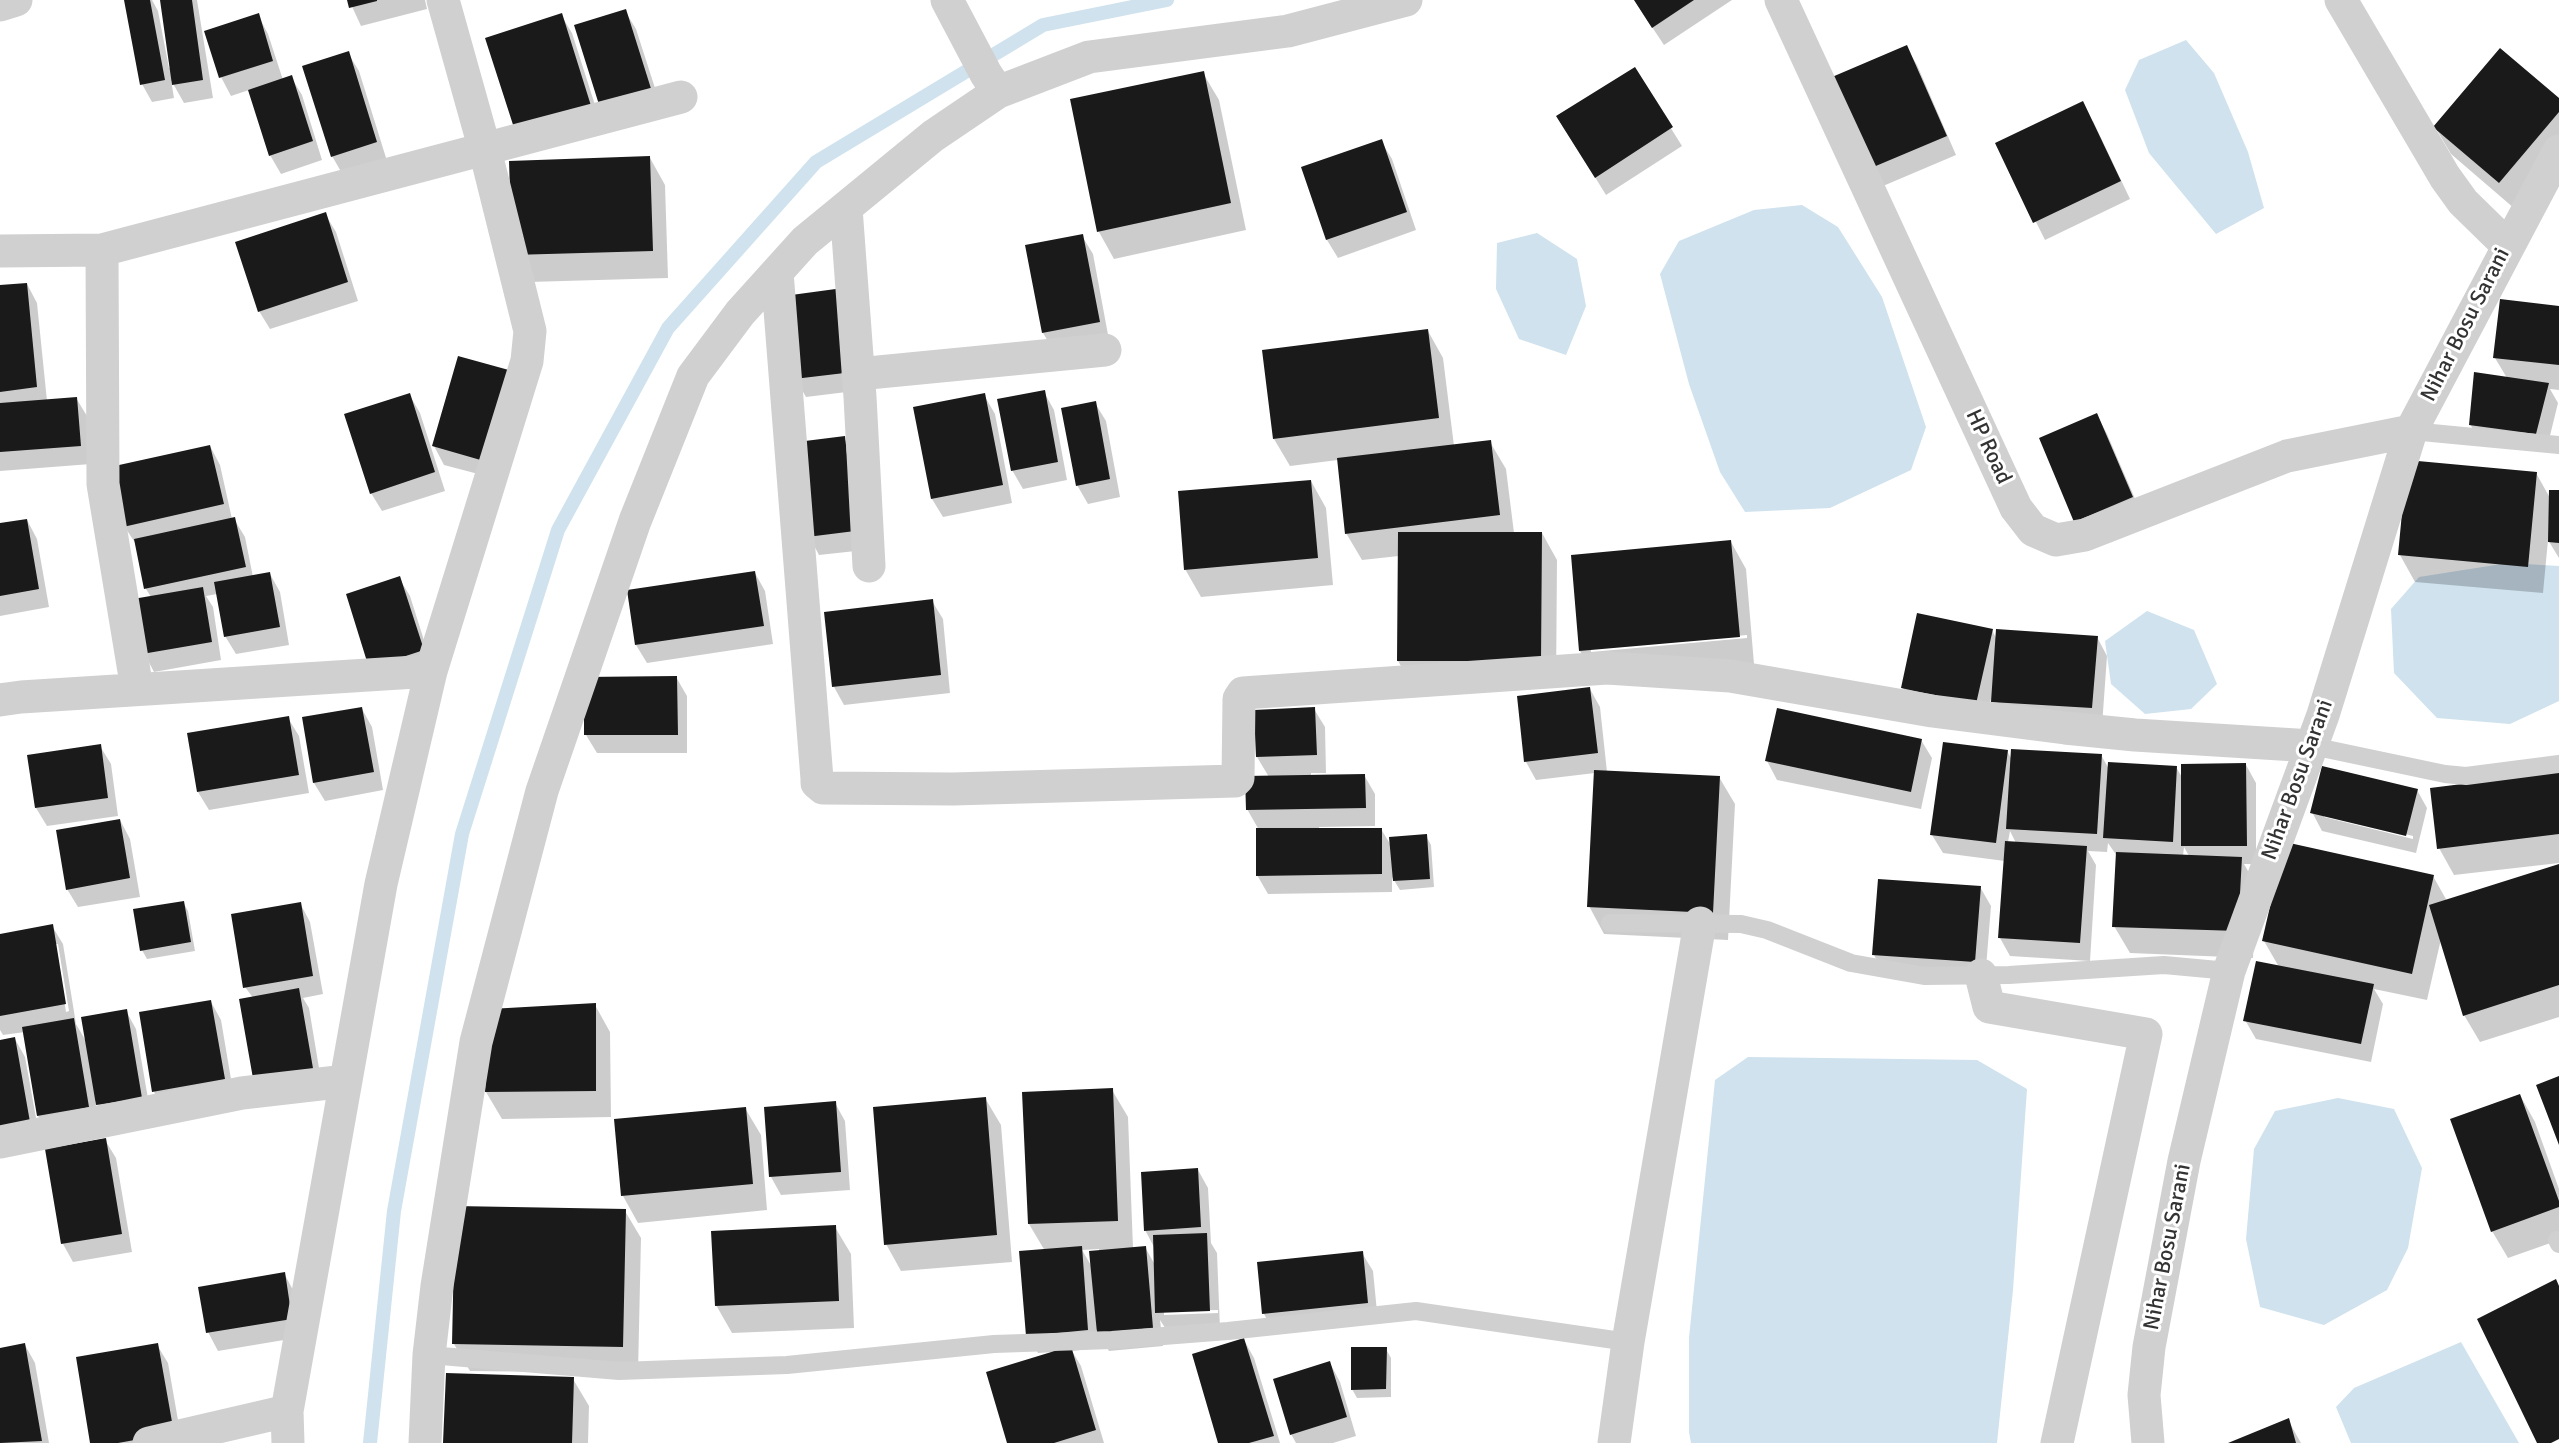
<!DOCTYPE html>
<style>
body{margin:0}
canvas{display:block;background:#fff}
</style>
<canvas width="2559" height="1443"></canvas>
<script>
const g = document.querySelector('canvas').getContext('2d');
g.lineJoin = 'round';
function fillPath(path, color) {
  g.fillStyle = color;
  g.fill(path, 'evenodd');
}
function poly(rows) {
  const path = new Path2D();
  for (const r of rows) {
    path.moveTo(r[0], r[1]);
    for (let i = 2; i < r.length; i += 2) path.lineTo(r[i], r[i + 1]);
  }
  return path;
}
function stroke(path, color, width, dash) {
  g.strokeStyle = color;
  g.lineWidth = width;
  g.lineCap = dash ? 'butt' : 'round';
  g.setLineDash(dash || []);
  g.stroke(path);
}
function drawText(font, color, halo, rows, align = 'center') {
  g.font = font + ' Signika,sans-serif';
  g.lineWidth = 6;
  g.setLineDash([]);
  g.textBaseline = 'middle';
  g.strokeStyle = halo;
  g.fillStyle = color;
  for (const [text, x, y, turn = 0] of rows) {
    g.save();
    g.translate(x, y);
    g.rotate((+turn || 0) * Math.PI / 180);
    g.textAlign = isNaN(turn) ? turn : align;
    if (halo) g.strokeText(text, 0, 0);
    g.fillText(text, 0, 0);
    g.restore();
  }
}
const water = poly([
 [2186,40,2214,73,2248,152,2264,208,2216,234,2149,153,2125,90,2139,60],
 [1802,205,1838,227,1882,297,1926,427,1911,470,1830,508,1745,512,1720,472,1689,384,1660,274,1679,241,1754,210],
 [1537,233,1577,259,1586,306,1566,355,1519,339,1496,289,1497,243],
 [2508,563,2559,566,2559,701,2510,724,2437,718,2394,673,2391,609,2419,577],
 [2147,611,2194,630,2217,684,2191,709,2145,714,2111,684,2105,641],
 [1748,1057,1977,1060,2027,1089,2013,1290,1997,1443,1691,1443,1689,1432,1689,1338,1715,1080],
 [2338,1098,2394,1109,2422,1168,2408,1248,2387,1290,2324,1325,2260,1307,2246,1239,2254,1149,2275,1111],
 [2461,1342,2519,1443,2351,1443,2336,1407,2354,1388]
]);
const shadow = poly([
 [126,0,152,0,158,11,169,68,171,68,162,0,197,0,213,98,184,103,171,80,174,98,152,102,142,84],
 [349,0,425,0,427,9,361,26],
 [1634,0,1732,0,1664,45],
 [625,11,636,29,663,113,576,26],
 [258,15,268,34,283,80,291,77,302,95,322,160,281,174,270,155,249,90,231,96,221,77],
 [561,15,572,33,602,127,487,39],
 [1906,47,1917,65,1956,155,1883,186,1834,78],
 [348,53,359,71,387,161,343,175,332,156],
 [1634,69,1682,146,1606,195,1569,135],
 [1203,73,1219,100,1246,230,1114,259,1099,232],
 [2559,100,2559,158,2515,209,2451,154,2435,127],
 [2093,121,2130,199,2045,240,1997,144],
 [1381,141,1392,159,1416,230,1338,258,1327,240,1303,168],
 [650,158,665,185,668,278,529,282,513,255],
 [325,214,336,232,358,301,270,329,259,311],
 [1082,236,1093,254,1109,340,1054,351,1043,333],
 [27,284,37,303,47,401,76,398,87,416,91,464,0,471,0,287],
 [785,297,863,390,806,397,795,378],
 [2559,307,2559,390,2550,389,2558,403,2546,452,2481,443,2470,424,2507,378,2495,358],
 [1428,331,1443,358,1454,446,1490,442,1506,469,1514,533,1542,533,1557,560,1556,688,1414,688,1398,661,1399,556,1362,560,1346,533,1338,460,1290,466,1274,439],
 [459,358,501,480,444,465,434,446],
 [1044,392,1054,410,1067,480,1023,489,1012,470],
 [409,394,420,413,445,491,382,511,371,493],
 [984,395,995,414,1012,503,943,517,932,499,915,408],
 [1095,403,1106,421,1120,497,1088,504,1077,485],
 [2097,415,2107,434,2142,515,2075,521],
 [844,438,854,456,865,550,819,555,809,536],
 [210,446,220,465,232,519,234,519,245,537,253,577,270,574,280,592,289,645,236,654,225,636,217,594,206,596,213,607,221,660,154,672,144,653,151,597,146,589,136,544,124,526],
 [2536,473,2550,498,2559,492,2559,558,2548,540,2543,593,2415,582,2400,555],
 [1311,481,1326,508,1333,585,1201,597,1185,569],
 [27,520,37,539,49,607,0,616,0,525],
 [1731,542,1746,569,1754,664,1596,678,1580,651],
 [1747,635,1747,638,1591,652,1591,649],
 [755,573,765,591,773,644,647,663,636,645],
 [399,578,410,596,433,669,381,686],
 [932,601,943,619,950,693,844,705,834,687],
 [1992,630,1997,640,2097,637,2107,656,2102,726,2003,720,1991,699,1986,721,1913,706,1903,688],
 [676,677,687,696,687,753,597,753,586,735,586,678],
 [1590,689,1600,707,1607,772,1719,777,1735,804,1728,940,1604,934,1589,906,1595,773,1536,780,1526,762,1518,697],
 [362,709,372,727,383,790,325,801,314,783],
 [1314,709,1325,727,1326,773,1311,773,1311,776,1364,775,1375,794,1375,826,1319,827,1319,830,1381,829,1392,847,1426,836,1431,845,1434,887,1400,890,1392,877,1392,892,1268,894,1257,875,1259,830,1247,809,1269,777,1257,757,1255,712],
 [288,718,299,736,309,793,209,810,198,792],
 [1921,740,1932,758,1921,809,1777,780,1767,761],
 [100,746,111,764,118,816,47,826,36,808,28,757],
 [2007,751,2012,760,2101,755,2109,769,2176,767,2183,779,2246,765,2256,783,2256,864,2244,864,2256,885,2253,958,2130,953,2114,926,2117,856,2108,843,2107,852,2088,851,2096,865,2090,961,2010,956,2000,938,2005,861,1943,853,1932,835],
 [2010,831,2016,843,2008,842],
 [2184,847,2189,856,2183,856],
 [2559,773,2559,863,2454,875,2439,848],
 [2417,790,2427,808,2416,853,2322,831,2312,812],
 [2324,814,2413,836,2413,839,2324,817],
 [120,820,130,839,140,897,78,907,67,889],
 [2559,866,2559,1017,2480,1042,2464,1015,2441,939,2427,1000,2374,989,2383,1004,2371,1062,2256,1039,2245,1020,2279,967,2264,941,2433,876,2447,901],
 [1980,887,1991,906,1985,980,1884,973,1874,955],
 [183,902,188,911,195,951,147,959,142,950],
 [300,903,310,922,323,994,303,998,309,1008,323,1092,245,987],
 [52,926,63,944,76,1024,87,1043,126,1011,136,1029,151,1116,108,1123,95,1100,99,1126,49,1134,38,1116,25,1032,3,1035,0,1030,0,935],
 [55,944,58,944,69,1011,66,1012],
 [211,1002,221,1020,234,1097,164,1110,154,1092],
 [595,1005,610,1032,611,1117,502,1119,486,1092],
 [15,1039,25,1057,40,1140,0,1126,0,1042],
 [1112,1090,1128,1117,1133,1248,1145,1247,1155,1265,1154,1247,1145,1230,1198,1170,1208,1188,1211,1243,1217,1253,1220,1329,1167,1331,1160,1320,1163,1346,1109,1351,1096,1329,1098,1348,1072,1351,1081,1366,1104,1443,1008,1443,1052,1352,1038,1353,1028,1335,1045,1251,1029,1224,1024,1094],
 [1099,1249,1099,1252,1092,1267,1082,1250],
 [1218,1310,1218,1313,1164,1315,1164,1311],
 [2520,1095,2535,1122,2559,1189,2559,1240,2508,1258,2492,1231],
 [985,1098,1001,1125,1012,1262,901,1271,886,1244],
 [835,1103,845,1121,850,1190,781,1195,771,1177,765,1109],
 [745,1108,761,1135,767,1210,638,1223,623,1196,616,1121],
 [105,1140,116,1158,132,1252,73,1262,63,1244],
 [625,1211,641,1238,638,1373,470,1371,454,1344],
 [835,1227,851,1254,854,1328,732,1333,716,1305],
 [1362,1253,1373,1271,1378,1322,1274,1332,1264,1314,1259,1263],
 [284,1273,294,1292,302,1337,218,1351,208,1332],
 [1244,1340,1254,1358,1280,1443,1220,1443],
 [25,1345,35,1363,49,1443,0,1443,0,1349],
 [157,1345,168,1363,182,1443,92,1443],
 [1386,1349,1391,1358,1391,1397,1357,1398,1352,1389],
 [1330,1363,1340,1382,1356,1436,1333,1443,1296,1443,1291,1434],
 [573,1379,589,1406,588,1443,445,1443],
 [2288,1420,2301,1443,2232,1443]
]);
const stream = poly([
 [370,1443,394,1211,462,834,558,530,668,328,816,162,1043,25,1167,0]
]);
const building = poly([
 [124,0,150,0,165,80,140,85],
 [160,0,192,0,203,80,172,85],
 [347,0,377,0,377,1,349,8],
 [1634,0,1694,0,1652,28],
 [626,9,653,95,601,111,574,25],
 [259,13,273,61,219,78,204,31],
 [562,13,592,109,516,134,485,38],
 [1907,45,1947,136,1871,168,1832,77],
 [2500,48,2559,98,2559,112,2499,183,2433,127],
 [349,51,377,142,331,157,302,66],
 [1635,67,1673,127,1595,178,1556,116],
 [1204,71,1231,203,1097,232,1070,99],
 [292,75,313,141,269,156,248,90],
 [2083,101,2121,181,2033,223,1995,143],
 [1382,139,1407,212,1326,240,1301,167],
 [650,156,653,251,512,255,509,161],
 [326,212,348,282,258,312,235,242],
 [1083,234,1100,322,1042,333,1025,245],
 [27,283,37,387,0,392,0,285],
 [843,288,853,372,794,379,784,296],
 [2500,299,2559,306,2559,365,2493,358],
 [1428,329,1439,418,1273,439,1262,350],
 [458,356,516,372,491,463,432,446],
 [2474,372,2549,383,2536,434,2469,425],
 [1045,390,1058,462,1011,471,997,399],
 [410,393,435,472,370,494,344,414],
 [985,393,1003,485,931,499,913,407],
 [77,397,81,446,0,452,0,403],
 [1096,401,1110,479,1076,486,1061,408],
 [2097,413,2133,497,2074,522,2039,438],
 [845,436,855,531,807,537,797,442],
 [1491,440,1500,515,1345,534,1337,458],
 [210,445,224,504,123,527,110,467],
 [2407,460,2537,472,2528,567,2398,555],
 [1311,480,1318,558,1184,570,1178,491],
 [2549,490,2559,490,2559,543,2548,542],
 [235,517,246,567,144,589,134,539],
 [27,519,39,589,0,596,0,523],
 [1398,532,1542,532,1541,661,1397,661],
 [1731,540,1740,637,1579,651,1571,555],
 [755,571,764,626,635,645,627,590],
 [270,572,280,627,224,637,214,582],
 [400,576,424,650,369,668,346,594],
 [203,587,212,642,142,654,133,599],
 [933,599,941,675,832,687,824,612],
 [1917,613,1993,629,1976,704,1901,688],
 [1996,629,2098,636,2092,708,1991,702],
 [677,676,678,735,584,735,584,677],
 [1590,687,1598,753,1524,762,1517,696],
 [362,707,374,772,313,783,302,717],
 [1315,707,1317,755,1256,757,1254,710],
 [1777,708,1922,739,1911,792,1765,761],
 [289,716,299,775,197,792,187,733],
 [1943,742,2008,750,1996,843,1930,835],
 [101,744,108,798,35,808,27,755],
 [2011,749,2102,754,2097,834,2006,829],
 [2108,762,2177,766,2173,842,2103,838],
 [2246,763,2247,846,2181,846,2181,764],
 [2322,766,2418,789,2406,836,2310,813],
 [1594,770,1720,776,1713,913,1587,907],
 [2559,772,2559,834,2437,849,2430,788],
 [1365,774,1366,808,1246,810,1245,776],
 [120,819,130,878,66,890,56,830],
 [1256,828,1382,828,1382,874,1256,876],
 [1427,834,1430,879,1393,881,1389,837],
 [2005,841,2087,846,2080,943,1998,938],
 [2285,842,2434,875,2412,974,2262,941],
 [2116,852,2242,857,2238,931,2112,927],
 [2559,864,2559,985,2463,1016,2429,905],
 [1878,879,1981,886,1975,962,1872,955],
 [184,901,191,942,140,951,133,909],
 [301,902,313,976,243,988,231,914],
 [53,924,66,1004,0,1016,0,934],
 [2256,961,2374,984,2361,1044,2243,1021],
 [299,988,314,1074,254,1084,239,999],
 [211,1000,225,1079,152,1092,139,1012],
 [596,1003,596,1091,485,1092,490,1009],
 [127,1009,142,1098,96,1105,81,1017],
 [74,1018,89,1107,37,1116,22,1027],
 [15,1037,30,1122,0,1127,0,1040],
 [2559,1076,2559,1145,2536,1085],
 [1113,1088,1118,1221,1028,1224,1022,1092],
 [2520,1094,2559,1201,2559,1207,2491,1232,2450,1119],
 [986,1097,997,1235,884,1245,873,1107],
 [836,1101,841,1172,769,1177,764,1107],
 [746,1107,753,1184,621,1196,614,1119],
 [106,1138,122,1234,61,1244,45,1149],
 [1198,1168,1201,1227,1144,1231,1141,1172],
 [455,1206,626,1209,623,1347,452,1344],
 [836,1225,839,1301,715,1306,711,1231],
 [1207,1233,1210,1311,1155,1313,1153,1235],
 [1082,1246,1088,1330,1026,1336,1019,1251],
 [1146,1246,1153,1328,1097,1333,1089,1251],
 [1363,1251,1368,1303,1262,1314,1257,1262],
 [285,1272,292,1319,206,1333,198,1287],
 [2556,1279,2559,1286,2559,1439,2551,1443,2537,1443,2477,1319],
 [1244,1338,1274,1436,1249,1443,1218,1443,1192,1354],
 [25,1343,42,1441,0,1443,0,1348],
 [158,1343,174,1433,118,1443,90,1443,76,1357],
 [1071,1346,1096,1430,1054,1443,1007,1443,986,1372],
 [1351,1347,1387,1347,1386,1389,1351,1390],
 [1330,1361,1347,1417,1290,1435,1273,1379],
 [446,1373,574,1377,572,1443,443,1443],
 [2289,1418,2296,1443,2228,1443]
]);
const service = poly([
 [2411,431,2559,445],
 [2312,746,2445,774,2466,776,2559,764],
 [1610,923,1741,924,1767,930,1851,963,1924,976,2009,975,2164,965,2229,971],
 [2557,1240,2559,1244],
 [429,1355,619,1371,787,1365,994,1344,1112,1340,1228,1331,1416,1311,1628,1342]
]);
const minor = poly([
 [947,0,986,74,998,92],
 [1781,0,2016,508,2033,530,2056,540,2085,535,2287,456,2411,431],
 [2341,0,2445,177,2463,202,2507,245],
 [0,5,16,0],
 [846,208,860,397,869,566],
 [102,250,103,484,137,689],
 [0,251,102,250,681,97],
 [777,272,817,779,817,783,823,788,953,789,1235,781,1238,778,1239,699,1243,693,1607,668,1730,676,1932,711,2065,728,2135,735,2312,746],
 [858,374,1105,350],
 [0,700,21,697,431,671],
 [1981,975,1989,1007,2146,1034,2057,1443],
 [0,1142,242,1093,346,1081],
 [149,1443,287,1411],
 [288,1443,287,1411,381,884,431,671,527,361,530,331,485,150,443,0],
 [425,1443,429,1355,437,1286,476,1042,542,791,635,521,693,376,740,313,805,241,933,136,998,92,1089,57,1288,31,1406,0],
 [1614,1443,1628,1342,1700,923],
 [2148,1443,2144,1395,2149,1347,2184,1161,2229,971,2323,715,2411,431,2559,151]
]);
const streetNames = [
 ["Nihar Bosu Sarani",2466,325,-63],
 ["HP Road",1988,447,65],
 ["Nihar Bosu Sarani",2298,780,-70],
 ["Nihar Bosu Sarani",2168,1247,-79]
];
fillPath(water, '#cfe2ee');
fillPath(shadow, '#0003');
stroke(stream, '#cfe2ee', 14);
fillPath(building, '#1a1a1a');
stroke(service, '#d0d0d0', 18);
stroke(minor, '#d0d0d0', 33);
drawText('22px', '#333', '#fff', streetNames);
</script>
